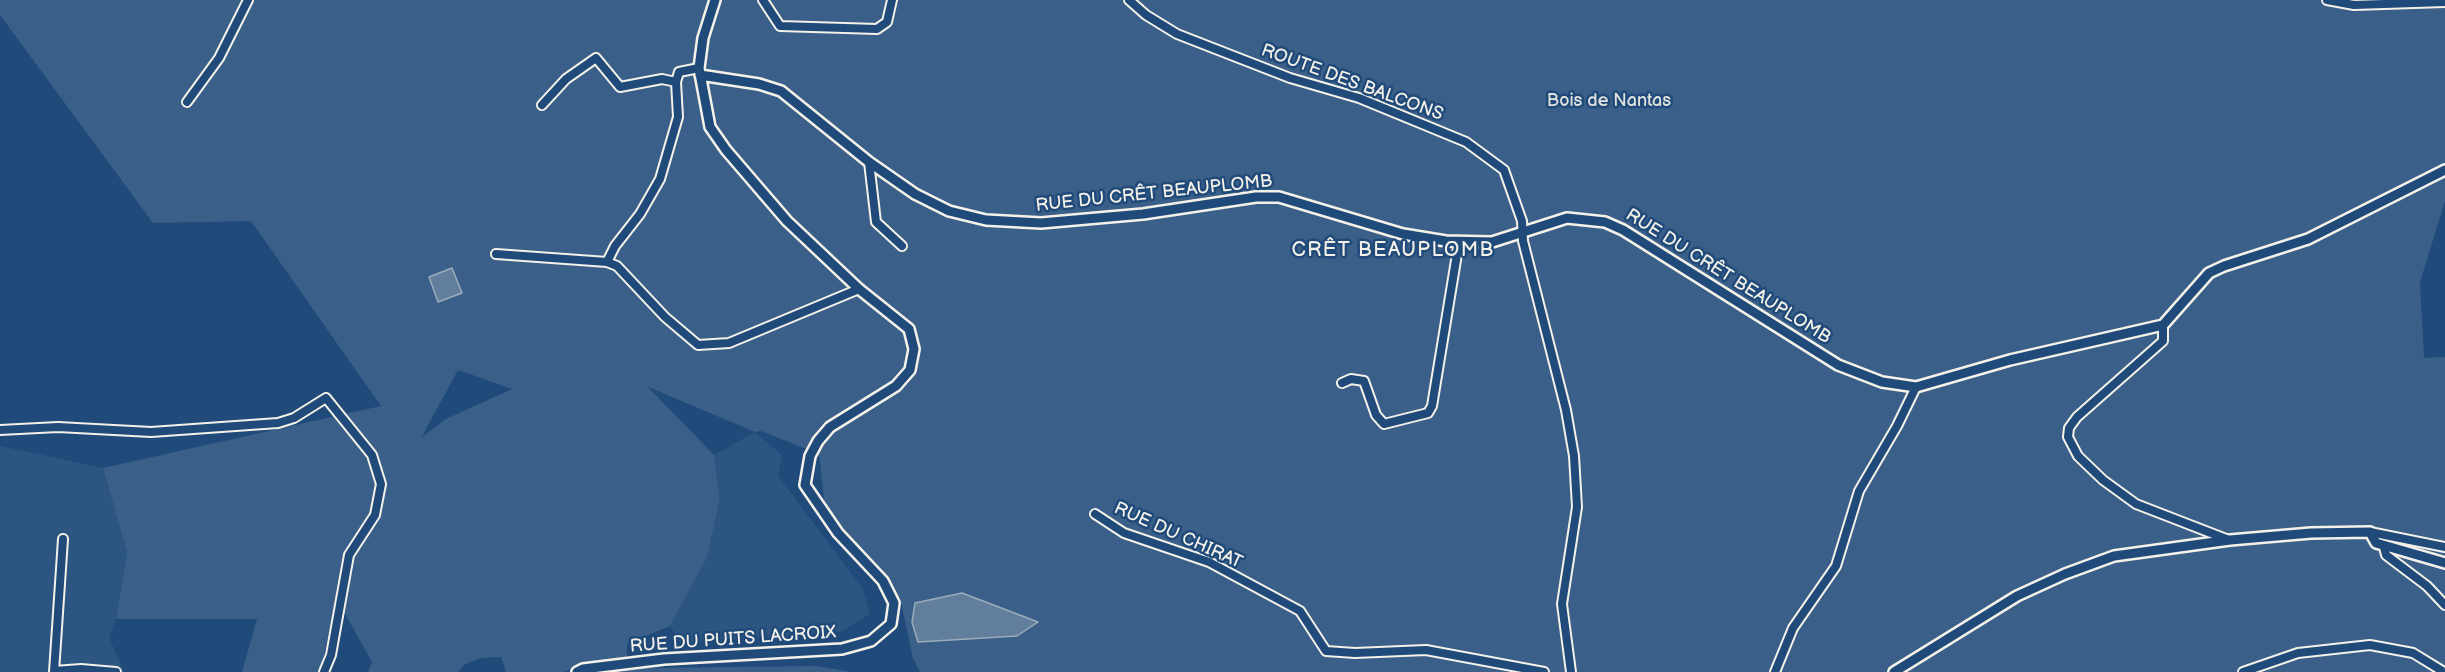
<!DOCTYPE html>
<meta charset="utf-8">
<style>
body{margin:0}
canvas{display:block;background:#1f4a7a}
</style>
<canvas width="2445" height="672"></canvas>
<script>
const g = document.querySelector('canvas').getContext('2d');
g.lineJoin = 'round';
function fillPath(path, color) {
  g.fillStyle = color;
  g.fill(path, 'evenodd');
}
function poly(rows) {
  const path = new Path2D();
  for (const r of rows) {
    path.moveTo(r[0], r[1]);
    for (let i = 2; i < r.length; i += 2) path.lineTo(r[i], r[i + 1]);
  }
  return path;
}
function stroke(path, color, width, dash) {
  g.strokeStyle = color;
  g.lineWidth = width;
  g.lineCap = dash ? 'butt' : 'round';
  g.setLineDash(dash || []);
  g.stroke(path);
}
function drawText(font, color, halo, rows, align = 'center') {
  g.font = font + ' "Balsamiq Sans",sans-serif';
  g.lineWidth = 5;
  g.setLineDash([]);
  g.textBaseline = 'middle';
  g.strokeStyle = halo;
  g.fillStyle = color;
  for (const [text, x, y, turn = 0] of rows) {
    g.save();
    g.translate(x, y);
    g.rotate((+turn || 0) * Math.PI / 180);
    g.textAlign = isNaN(turn) ? turn : align;
    if (halo) g.strokeText(text, 0, 0);
    g.fillText(text, 0, 0);
    g.restore();
  }
}
const built = poly([
 [755,432,782,455,778,476,863,589,870,614,840,632,681,643,670,626,707,557,720,499,714,455],
 [0,446,103,468,127,553,116,618,109,637,124,672,0,672]
]);
const green = poly([
 [0,0,2445,0,2445,201,2420,282,2424,358,2445,357,2445,672,920,672,913,658,900,598,825,508,819,454,761,431,755,432,648,387,714,455,720,499,707,557,670,626,627,644,627,659,583,664,563,672,506,672,501,657,480,658,464,665,458,672,368,672,372,662,344,612,339,623,331,623,320,672,242,672,257,619,272,619,116,619,127,553,103,468,381,406,251,221,153,223,0,15],
 [458,370,512,389,446,419,421,438],
 [817,666,851,672,592,672,637,668]
]);
const water = poly([
 [452,268,462,293,438,302,429,277,452,268],
 [962,593,1038,622,1017,636,918,642,912,622,915,603,962,593]
]);
const minor = poly([
 [763,0,780,26,877,29,887,22,892,0],
 [1129,0,1146,15,1177,34,1290,78,1359,98,1466,142,1504,170,1522,221,1523,241,1566,410,1574,456,1577,507,1562,604,1571,672],
 [2327,0,2354,5,2445,2],
 [187,102,219,58,248,0],
 [542,105,566,79,596,58,620,87,662,79,676,82],
 [869,162,876,222,902,246],
 [496,254,607,262,615,246,640,214,660,179,678,117,676,82,679,72,699,68],
 [607,262,617,266,665,317,698,345,729,343,859,289],
 [2163,325,2163,341,2077,417,2069,428,2068,437,2078,456,2103,480,2136,504,2229,540],
 [1342,383,1351,379,1364,381,1376,415,1384,424,1428,413,1432,406,1459,242],
 [0,430,58,427,151,432,278,423,294,418,326,398,372,455,381,484,375,515,349,555,331,655,324,672],
 [1095,514,1124,533,1209,562,1300,611,1326,651,1355,653,1426,650,1544,672],
 [2370,532,2445,547],
 [2384,547,2386,555,2427,586,2445,605],
 [54,671,81,669,116,672],
 [54,672,63,539],
 [1775,672,1793,628,1836,566,1859,491,1897,426,1916,387],
 [2243,672,2298,653,2370,645,2413,653,2444,672]
]);
const tertiary = poly([
 [700,75,759,84,781,91,869,162,915,194,949,211,986,220,1041,223,1143,214,1256,197,1279,197,1403,234,1446,241,1492,242,1567,218,1605,222,1623,230,1838,365,1882,382,1916,387,2010,360,2163,325,2209,273,2224,266,2308,239,2445,170],
 [577,672,583,669,664,659,842,649,871,641,891,624,894,603,883,581,838,533,805,485,810,456,818,441,830,427,896,386,910,370,914,349,909,329,859,289,787,221,726,150,710,127,699,68,703,38,715,0],
 [1894,672,2017,596,2065,574,2114,556,2230,540,2311,533,2370,532,2376,543,2445,563]
]);
const streetNames = [
 ["ROUTE DES BALCONS",1352,83,20],
 ["RUE DU CRÊT BEAUPLOMB",1154,194,-6],
 ["RUE DU CRÊT BEAUPLOMB",1728,277,32],
 ["RUE DU CHIRAT",1178,536,24],
 ["RUE DU PUITS LACROIX",733,640,-4]
];
const parkNames = [
 ["Bois de Nantas",1609,101]
];
const neighbourhoodNames = [
 ["CRÊT BEAUPLOMB",1393,251]
];
fillPath(built, '#2d5581');
fillPath(green, '#3a5f88');
fillPath(water, '#627e9d');
stroke(water, '#9cacbb', 1.5);
stroke(minor, '#f4f1e8', 12);
stroke(tertiary, '#f4f1e8', 14);
stroke(minor, '#1f4a7a', 8);
stroke(tertiary, '#1f4a7a', 9);
drawText('18px', '#f4f1e8', '#1f4a7a', streetNames);
drawText('18px', '#e1e2de', '#1f4a7a', parkNames);
g.letterSpacing = '1.5px';
drawText('20px', '#f4f1e8', '#1f4a7a', neighbourhoodNames);
g.letterSpacing = '0px';
</script>
